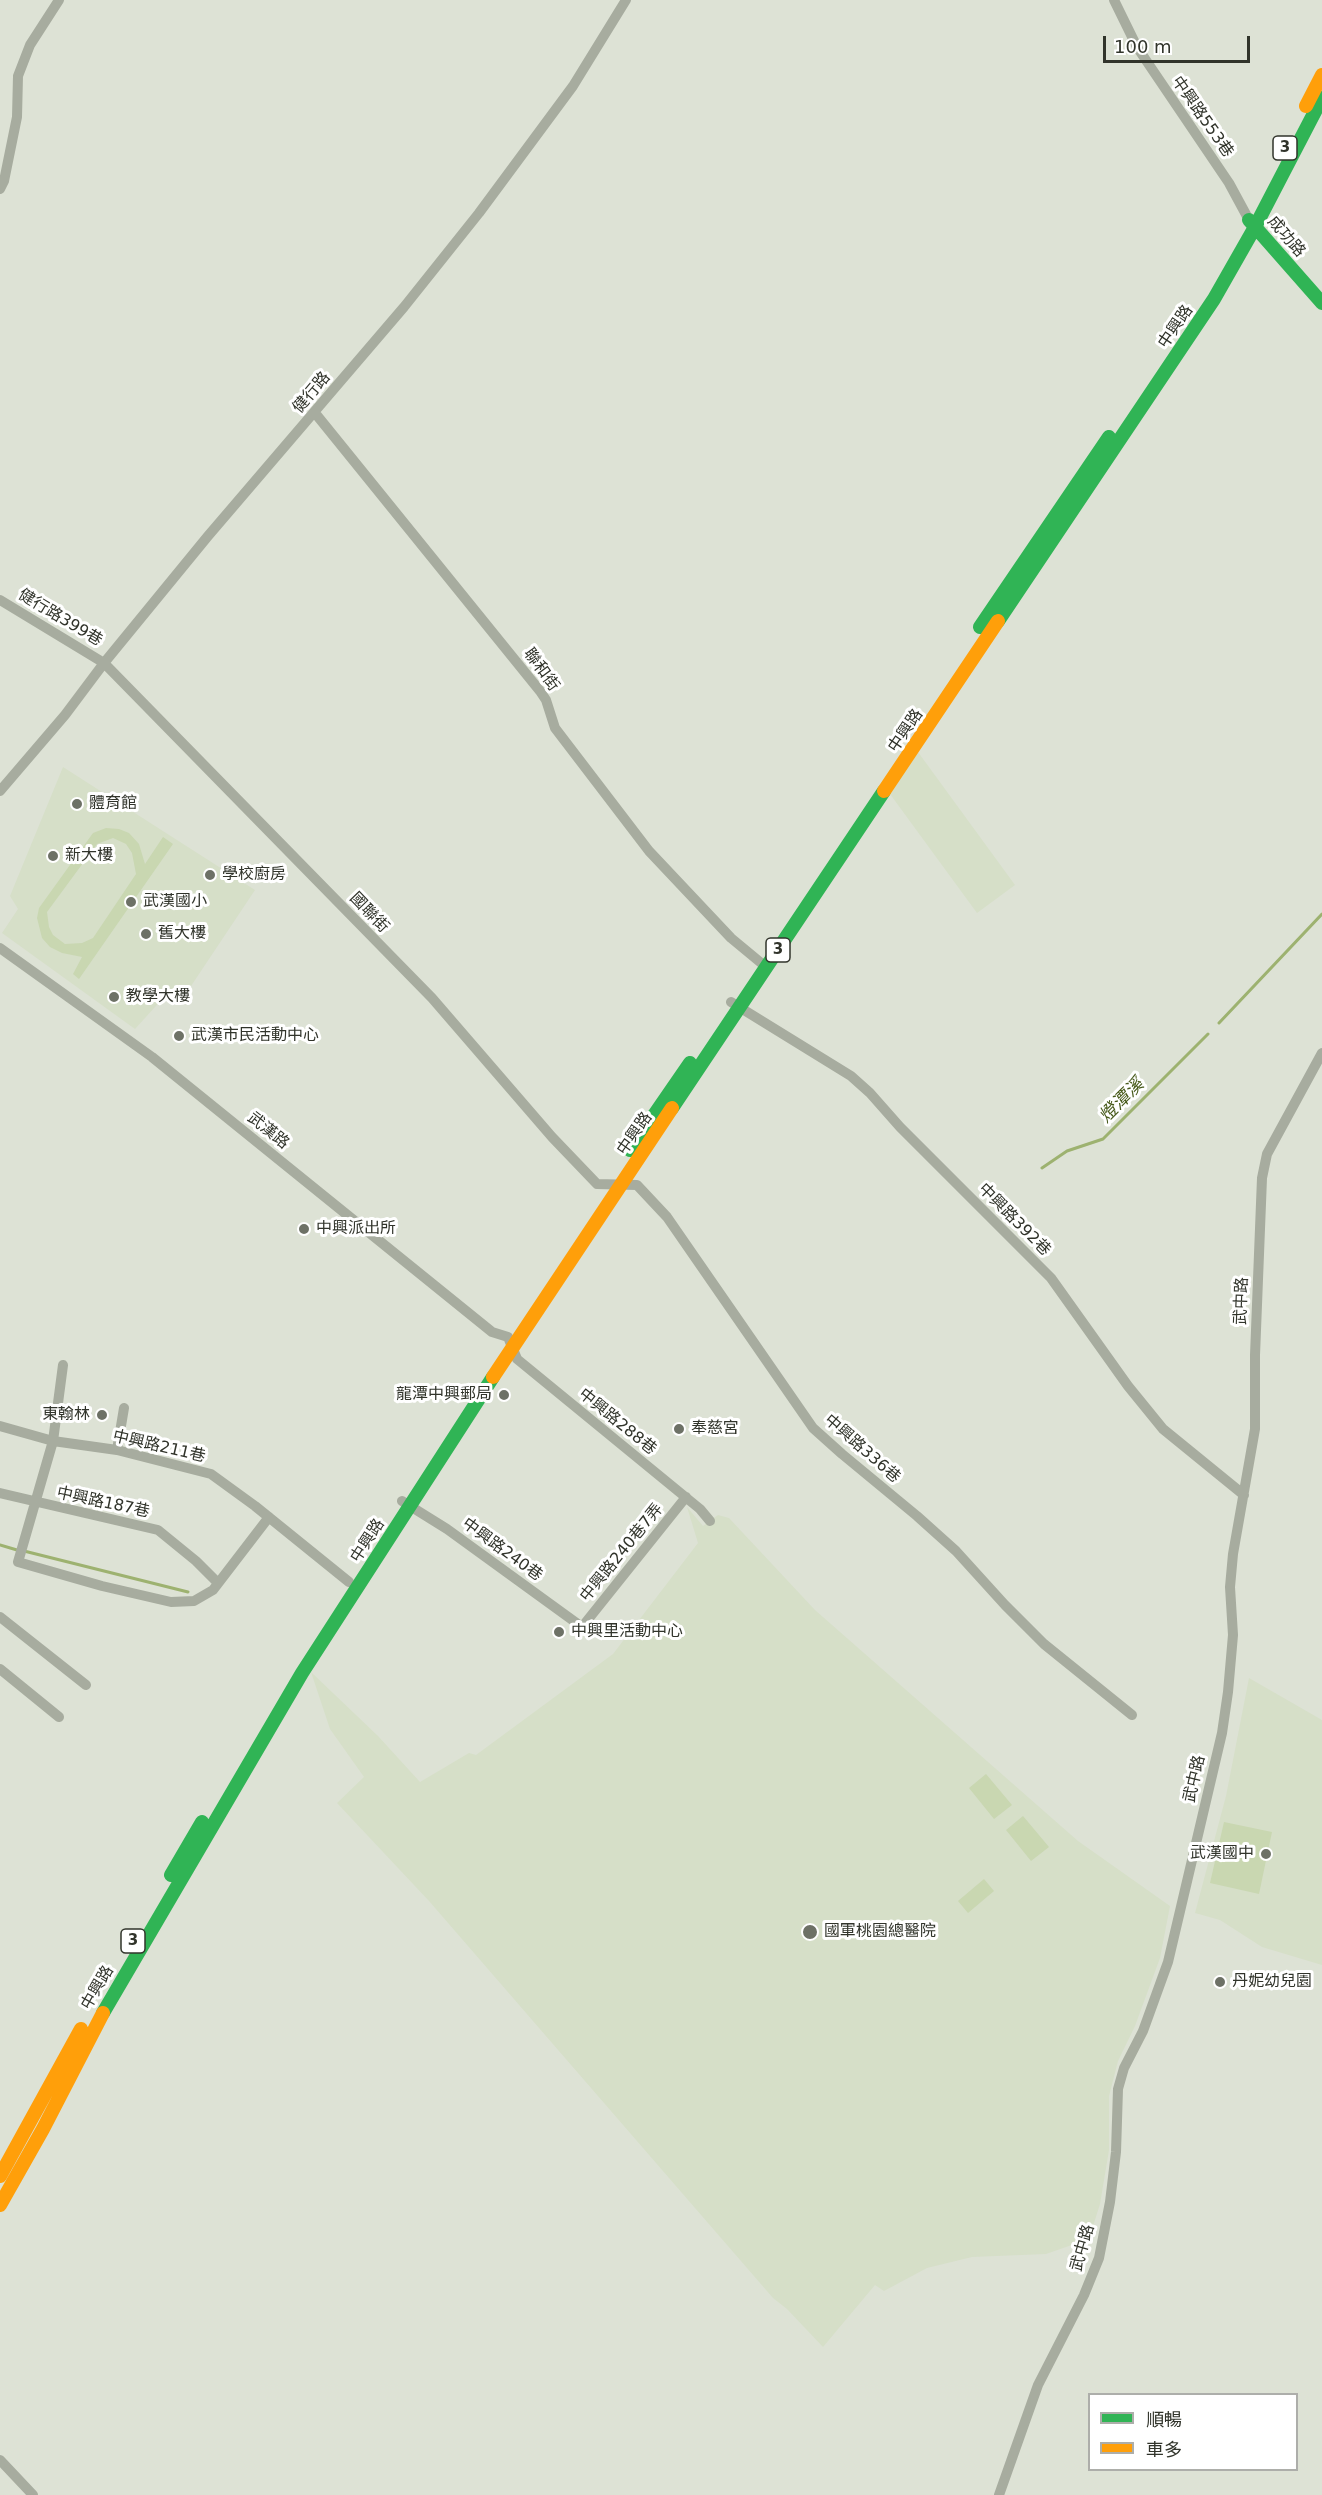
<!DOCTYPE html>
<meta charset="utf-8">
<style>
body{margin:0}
#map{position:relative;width:1322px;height:2495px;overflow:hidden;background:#dde2d5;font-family:"DejaVu Sans","Noto Sans TC",sans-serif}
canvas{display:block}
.legend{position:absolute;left:1088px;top:2393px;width:210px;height:78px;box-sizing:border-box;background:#fff;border:2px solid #adaeaa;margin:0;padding:8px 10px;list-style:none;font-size:18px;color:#31342b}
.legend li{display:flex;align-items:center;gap:12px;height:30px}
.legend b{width:30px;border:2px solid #adaeaa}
.scale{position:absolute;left:1103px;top:36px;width:147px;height:27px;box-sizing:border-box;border:3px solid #31342b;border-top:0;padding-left:8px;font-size:18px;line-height:21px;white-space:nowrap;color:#31342b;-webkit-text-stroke:4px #fff;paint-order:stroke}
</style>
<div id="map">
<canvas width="1322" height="2495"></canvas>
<ul class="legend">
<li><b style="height:8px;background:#30b455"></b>順暢</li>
<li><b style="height:8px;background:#ff9f0a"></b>車多</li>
</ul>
<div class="scale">100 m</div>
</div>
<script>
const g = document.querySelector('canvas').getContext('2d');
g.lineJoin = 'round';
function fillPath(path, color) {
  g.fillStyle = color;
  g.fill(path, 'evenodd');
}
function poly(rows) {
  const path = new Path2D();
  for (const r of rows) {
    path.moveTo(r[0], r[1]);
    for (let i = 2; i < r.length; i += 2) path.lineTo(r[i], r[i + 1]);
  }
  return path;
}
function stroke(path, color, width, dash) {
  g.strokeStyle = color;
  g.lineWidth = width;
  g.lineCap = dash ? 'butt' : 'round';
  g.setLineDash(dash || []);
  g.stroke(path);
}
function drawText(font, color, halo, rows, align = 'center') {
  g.font = font + ' "DejaVu Sans","Noto Sans TC",sans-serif';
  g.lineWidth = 6;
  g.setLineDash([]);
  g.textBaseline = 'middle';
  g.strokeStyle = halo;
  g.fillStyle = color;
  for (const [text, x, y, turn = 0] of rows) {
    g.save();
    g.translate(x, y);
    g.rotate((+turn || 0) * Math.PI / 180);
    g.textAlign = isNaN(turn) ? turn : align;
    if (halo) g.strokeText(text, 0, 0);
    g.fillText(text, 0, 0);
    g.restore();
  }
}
const built = poly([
 [918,752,1015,885,977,913,890,794],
 [63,767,255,890,179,1004,165,996,135,1029,2,933,18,909,10,896],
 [687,1507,703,1526,718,1515,729,1518,815,1610,1078,1841,1170,1906,1160,1958,1135,2026,1118,2061,1109,2096,1109,2150,1100,2204,1089,2239,1046,2254,972,2257,927,2268,884,2291,875,2285,823,2347,787,2309,773,2298,429,1901,337,1803,364,1777,330,1729,311,1672,378,1736,420,1782,469,1753,476,1755,613,1654,698,1543],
 [1249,1678,1322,1720,1322,1965,1262,1947,1220,1920,1195,1913,1226,1796]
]);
const green = poly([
 [106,828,119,829,129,833,139,844,145,864,163,837,173,844,79,979,73,974,82,957,62,953,50,947,42,938,37,918,39,908,93,833],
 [113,838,126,844,132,853,136,874,93,938,82,943,65,944,53,935,49,927,47,912,97,844],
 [986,1774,1012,1805,994,1819,969,1788],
 [1023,1816,1049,1847,1031,1861,1006,1830],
 [1224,1822,1272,1832,1259,1894,1210,1883],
 [984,1879,994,1891,968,1913,958,1901]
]);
const stream = poly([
 [1219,1023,1322,914],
 [1042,1168,1067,1151,1103,1139,1208,1034],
 [0,1545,17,1550],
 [24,1551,188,1592]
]);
const street = poly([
 [1114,0,1137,47,1229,183,1249,220],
 [0,189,4,181,17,117,18,76,30,45,59,0],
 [315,413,540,691,546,700,555,728,649,851,731,938,766,967],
 [0,600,104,663,432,998,552,1137,597,1184,637,1185,667,1217,813,1428,842,1454,917,1516,956,1551,1005,1605,1044,1644,1132,1715],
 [0,791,65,715,104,663,208,536,404,307,479,213,573,86,626,0],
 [0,948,152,1057,492,1332,508,1337,517,1359,700,1509,710,1521],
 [731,1002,851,1076,870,1093,900,1127,1051,1278,1128,1386,1163,1429,1244,1495],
 [63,1365,53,1441,18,1562,102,1586,171,1602,194,1601,213,1590,269,1517],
 [0,1426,53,1441,117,1450,211,1474,255,1506,349,1582],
 [117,1450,124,1408],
 [0,1493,158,1530,196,1561,218,1583],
 [402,1501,447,1529,582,1627,686,1497],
 [0,1617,86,1685],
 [0,1669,59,1717],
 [0,2460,33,2495],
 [999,2495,1038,2385,1084,2295,1099,2258,1110,2202,1116,2152,1118,2089,1124,2068,1143,2031,1168,1962,1222,1733,1228,1692,1233,1635,1230,1587,1233,1554,1255,1429,1255,1355,1262,1178,1267,1154,1322,1053]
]);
const fast = poly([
 [1249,220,1322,303],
 [998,621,1214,299,1255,227,1322,98],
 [980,627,1109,437],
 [672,1108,884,791],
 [630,1150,690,1063],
 [171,1875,202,1822],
 [103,2013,302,1673,493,1377]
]);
const slow = poly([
 [1306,106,1322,75],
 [884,791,998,621],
 [493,1377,672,1108],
 [0,2176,81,2029],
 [0,2205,43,2129,103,2013]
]);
const markers = [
 [77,804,6,"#6d7166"],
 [53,856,6,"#6d7166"],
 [210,875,6,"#6d7166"],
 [131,902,6,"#6d7166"],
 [146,934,6,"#6d7166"],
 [114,997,6,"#6d7166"],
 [179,1036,6,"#6d7166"],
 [304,1229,6,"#6d7166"],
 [504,1395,6,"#6d7166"],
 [102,1415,6,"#6d7166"],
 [679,1429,6,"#6d7166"],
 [559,1632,6,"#6d7166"],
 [1266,1854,6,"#6d7166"],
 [810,1932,8,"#6d7166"],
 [1220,1982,6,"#6d7166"]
];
const shields = [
 [1285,148,24],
 [778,950,24],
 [133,1941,24]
];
const shieldNames = [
 ["3",1285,148],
 ["3",778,950],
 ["3",133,1941]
];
const streetNames = [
 ["中興路553巷",1202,117,55],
 ["成功路",1286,237,49],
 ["中興路",1176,327,-56],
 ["健行路",312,393,-50],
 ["健行路399巷",60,618,31],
 ["聯和街",541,670,54],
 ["中興路",906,731,-56],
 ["國聯街",369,913,46],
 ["武漢路",268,1131,39],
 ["中興路",635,1134,-55],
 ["中興路392巷",1014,1220,45],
 ["武中路",1242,1301,-88],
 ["中興路288巷",617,1422,39],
 ["中興路211巷",159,1447,13],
 ["中興路336巷",862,1449,41],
 ["中興路187巷",103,1503,12],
 ["中興路",368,1541,-57],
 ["中興路240巷",502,1550,36],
 ["中興路240巷7弄",622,1553,-51],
 ["武中路",1195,1779,-77],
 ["中興路",98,1988,-60],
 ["武中路",1083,2248,-74]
];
const poiNames = [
 ["體育館",89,804],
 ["新大樓",65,856],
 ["學校廚房",222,875],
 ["武漢國小",143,902],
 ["舊大樓",158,934],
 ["教學大樓",126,997],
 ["武漢市民活動中心",191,1036],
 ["中興派出所",316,1229],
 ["龍潭中興郵局",492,1395,"right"],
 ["東翰林",90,1415,"right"],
 ["奉慈宮",691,1429],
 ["中興里活動中心",571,1632],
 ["武漢國中",1254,1854,"right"],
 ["國軍桃園總醫院",824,1932],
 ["丹妮幼兒園",1232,1982]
];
const waterNames = [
 ["燈潭溪",1122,1101,-45]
];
fillPath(built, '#d6dfc8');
fillPath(green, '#c9d7b1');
stroke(stream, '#9db270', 3);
stroke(street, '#a7ac9f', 10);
stroke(fast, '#30b455', 14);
stroke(slow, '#ff9f0a', 14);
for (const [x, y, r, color] of markers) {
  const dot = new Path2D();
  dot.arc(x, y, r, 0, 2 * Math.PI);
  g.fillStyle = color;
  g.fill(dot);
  stroke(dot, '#fff', 2);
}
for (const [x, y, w] of shields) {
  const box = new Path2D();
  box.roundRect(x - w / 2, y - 12, w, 24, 4.5);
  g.fillStyle = '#fff';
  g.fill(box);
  stroke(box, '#31342b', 1.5);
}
drawText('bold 15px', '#31342b', null, shieldNames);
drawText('16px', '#31342b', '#fff', streetNames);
drawText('16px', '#31342b', '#fff', poiNames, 'left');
drawText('italic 18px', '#465919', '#fff', waterNames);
</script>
